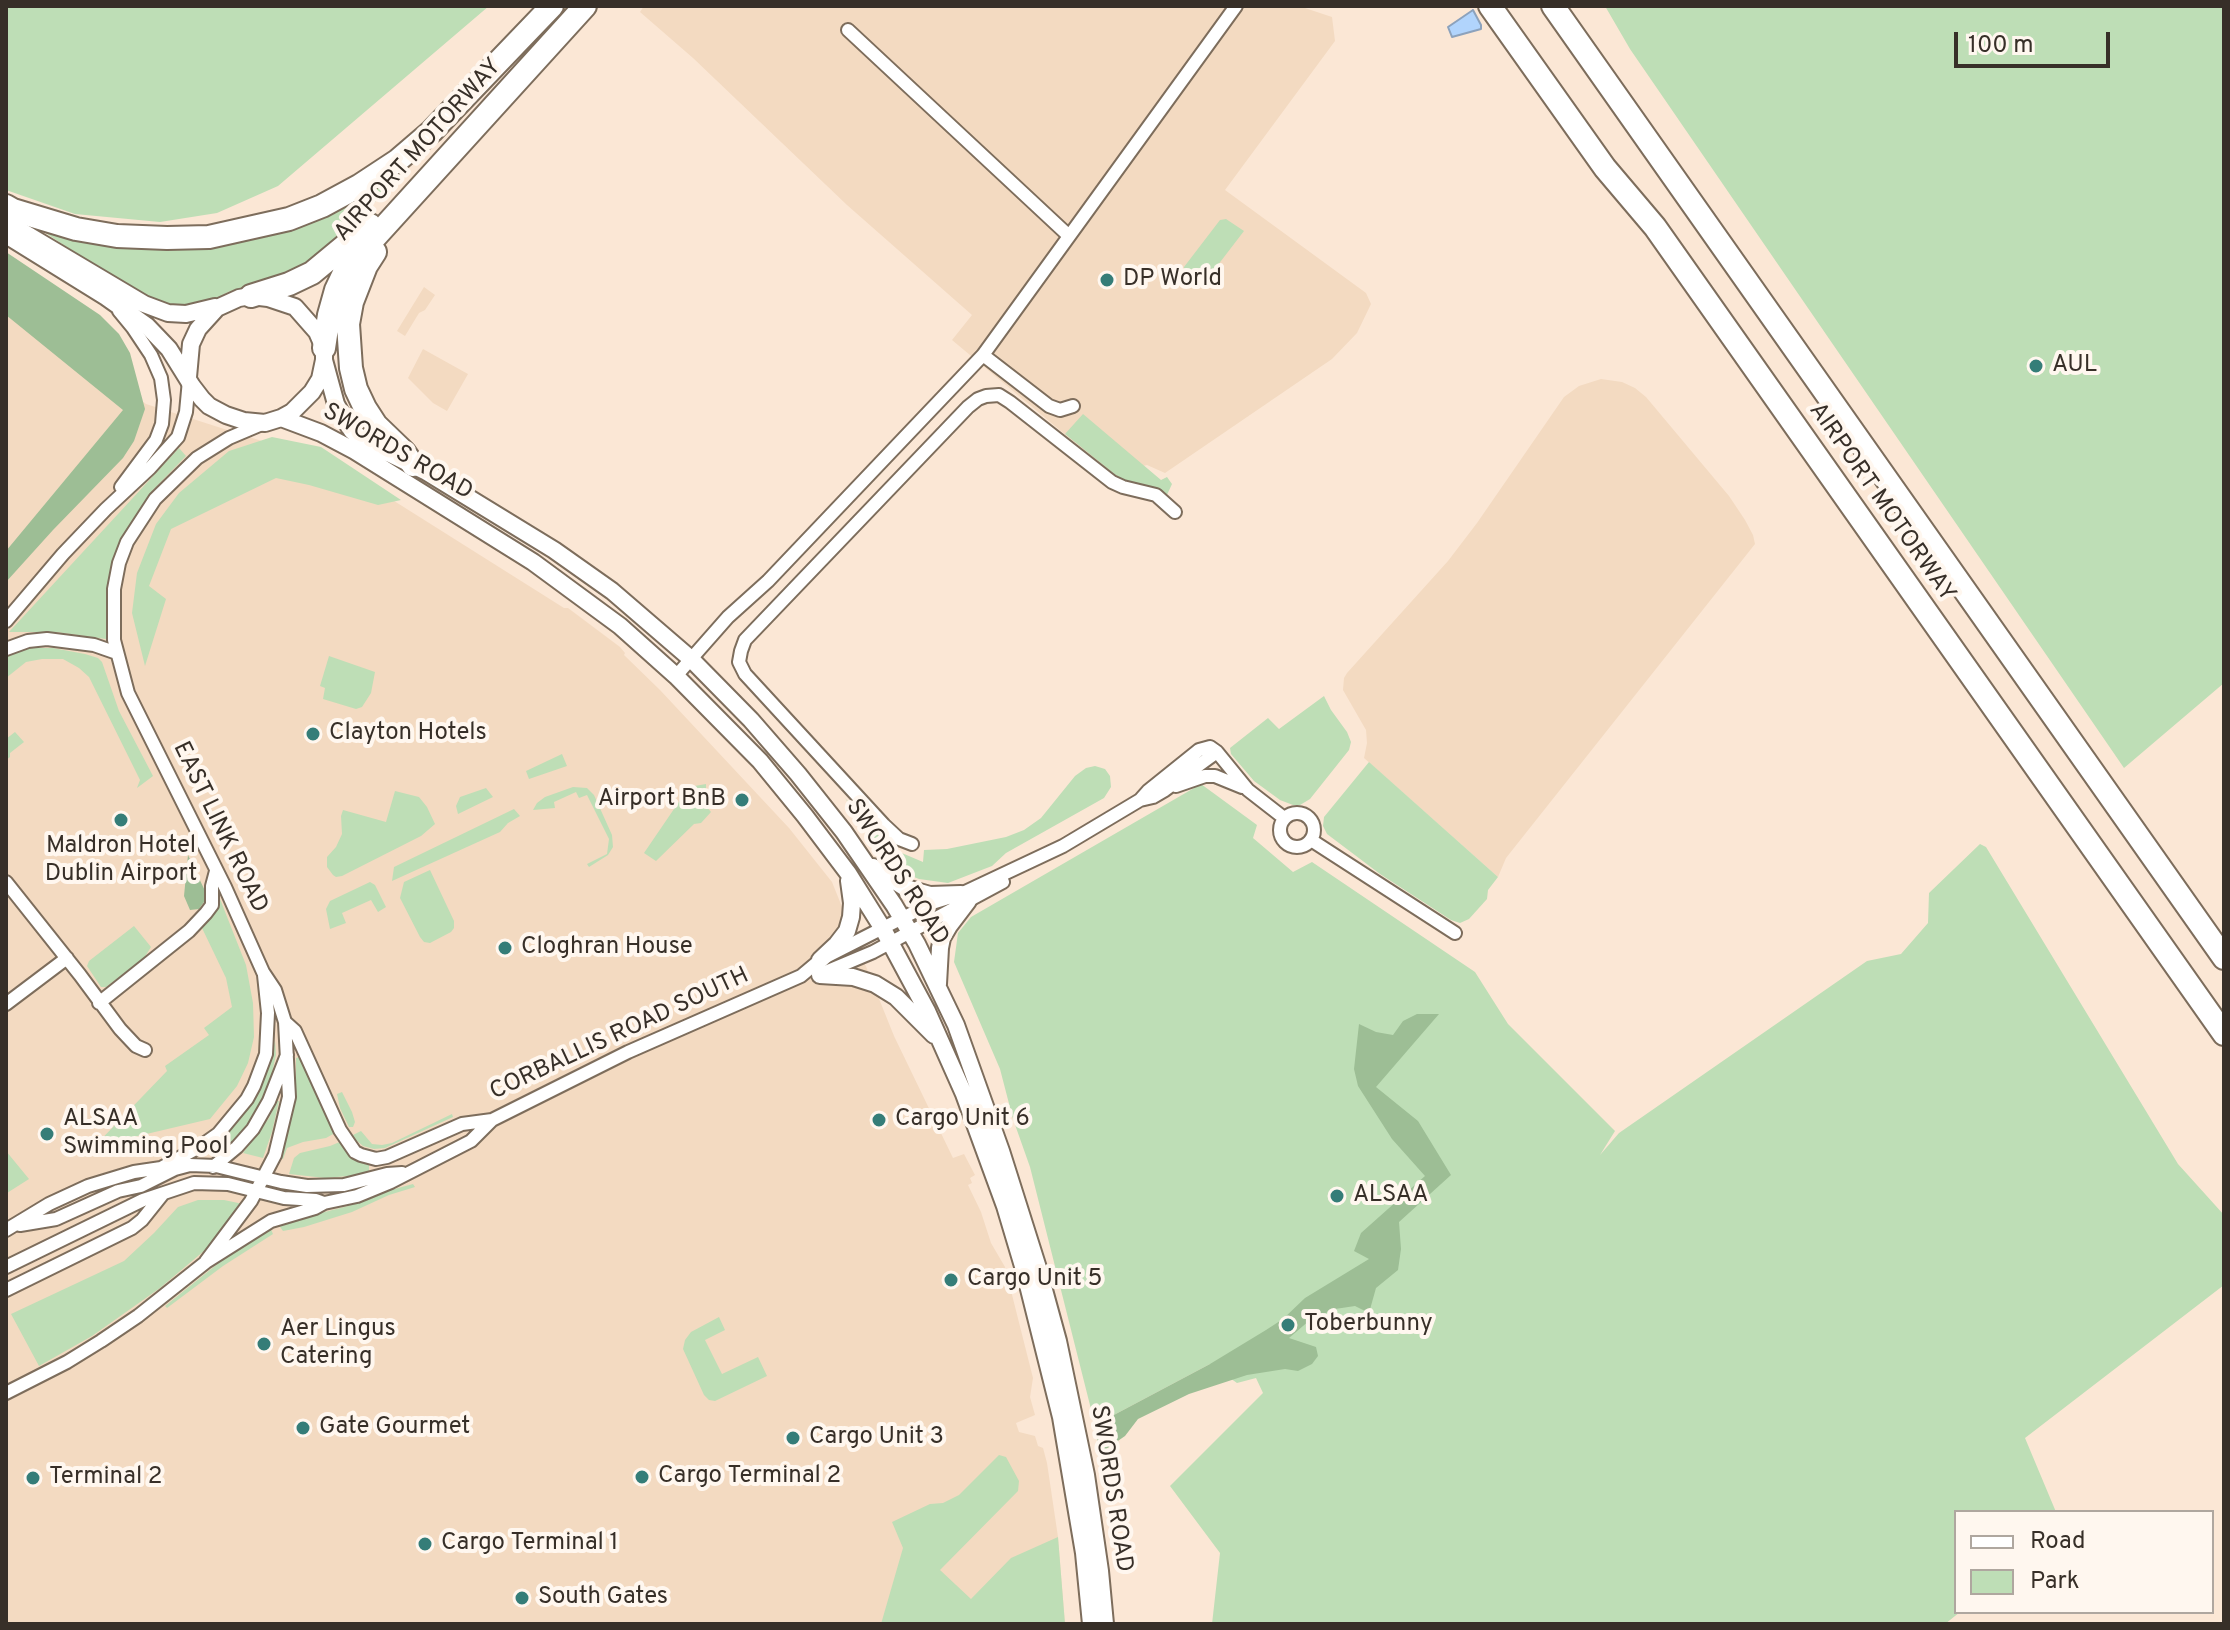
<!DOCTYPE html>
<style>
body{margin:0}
#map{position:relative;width:2230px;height:1630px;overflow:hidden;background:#fbe7d5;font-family:Overpass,sans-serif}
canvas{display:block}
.frame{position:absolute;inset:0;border:8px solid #372f28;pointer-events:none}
.legend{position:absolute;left:1954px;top:1510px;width:260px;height:104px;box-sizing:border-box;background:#fff7ef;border:2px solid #afa79f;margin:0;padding:10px 14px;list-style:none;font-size:24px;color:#372f28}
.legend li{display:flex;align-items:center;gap:16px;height:40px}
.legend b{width:40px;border:2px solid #afa79f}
.scale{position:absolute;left:1954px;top:32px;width:156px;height:36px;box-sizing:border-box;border:4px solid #372f28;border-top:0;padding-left:10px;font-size:24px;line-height:28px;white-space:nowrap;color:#372f28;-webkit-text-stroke:6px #fff7ef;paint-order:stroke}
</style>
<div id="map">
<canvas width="2230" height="1630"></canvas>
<div class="frame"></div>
<ul class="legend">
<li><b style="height:10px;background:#fff"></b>Road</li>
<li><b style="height:22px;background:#bedeb6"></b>Park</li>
</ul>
<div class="scale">100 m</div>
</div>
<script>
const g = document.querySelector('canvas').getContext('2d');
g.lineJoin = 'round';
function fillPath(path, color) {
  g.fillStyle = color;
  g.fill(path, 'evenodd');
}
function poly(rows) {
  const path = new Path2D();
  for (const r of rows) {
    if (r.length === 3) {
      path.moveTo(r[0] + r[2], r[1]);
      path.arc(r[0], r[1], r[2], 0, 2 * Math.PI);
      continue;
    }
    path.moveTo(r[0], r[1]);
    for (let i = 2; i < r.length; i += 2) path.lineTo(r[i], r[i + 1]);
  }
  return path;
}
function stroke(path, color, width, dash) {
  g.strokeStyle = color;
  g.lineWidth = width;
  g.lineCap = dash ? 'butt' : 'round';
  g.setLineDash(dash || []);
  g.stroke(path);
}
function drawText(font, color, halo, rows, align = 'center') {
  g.font = font + ' Overpass,sans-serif';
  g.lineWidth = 8;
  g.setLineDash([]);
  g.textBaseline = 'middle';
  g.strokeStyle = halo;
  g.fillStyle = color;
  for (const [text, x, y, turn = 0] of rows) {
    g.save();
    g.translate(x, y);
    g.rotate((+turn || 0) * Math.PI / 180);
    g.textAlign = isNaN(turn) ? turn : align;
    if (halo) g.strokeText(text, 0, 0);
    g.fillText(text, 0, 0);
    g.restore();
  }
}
const built = poly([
 [644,6,1299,6,1332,17,1335,41,1225,190,1366,293,1371,304,1357,333,1332,359,1165,473,1147,465,1135,468,1116,477,952,340,972,315,847,205,693,58,640,12],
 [424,287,435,295,425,310,419,313,405,336,397,331],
 [6,298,146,404,337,465,564,608,568,608,620,647,625,653,624,655,660,690,789,828,832,882,894,1036,953,1158,964,1154,975,1175,970,1178,972,1183,968,1185,981,1212,991,1243,1005,1267,1033,1378,1030,1397,1035,1415,1016,1423,1019,1432,1035,1436,1038,1446,1043,1448,1047,1463,1058,1537,1065,1624,6,1624],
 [423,349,468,374,447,411,433,403,408,378],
 [1601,379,1622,382,1635,388,1646,397,1729,496,1745,520,1753,535,1755,544,1506,858,1498,877,1364,758,1367,743,1366,730,1343,690,1344,678,1347,673,1448,561,1477,523,1564,397,1579,386]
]);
const green = poly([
 [6,6,489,6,278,186,217,213,160,222,75,214,6,190],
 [1605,6,2224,6,2224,683,2124,768,1630,49],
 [414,159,343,237,311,266,228,292,208,303,178,308,142,297,38,228,230,238],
 [1226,219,1244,231,1201,287,1184,273,1184,267,1220,220],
 [1083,414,1161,480,1167,477,1172,484,1166,497,1162,492,1123,481,1065,434],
 [272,437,321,447,401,500,378,505,309,485,276,478,171,529,149,586,166,599,145,666,132,613,137,573,156,524,179,493,229,451],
 [179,448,186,456,151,492,123,535,107,590,106,639,56,632,9,632],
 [30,648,53,648,85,654,98,658,102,662,119,711,153,776,137,788,140,780,89,677,79,668,63,659,42,659,26,662,6,678,6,657],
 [329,656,375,672,371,693,362,707,356,709,323,699,325,688,320,686],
 [1324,696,1331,710,1347,732,1351,742,1349,750,1310,799,1300,805,1293,805,1280,800,1254,781,1231,754,1230,748,1268,718,1279,729],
 [15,732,24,742,10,753,10,757,6,760,6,739],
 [562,754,567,766,529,779,526,771],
 [1369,762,1498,877,1488,890,1487,899,1469,919,1460,923,1451,920,1380,874,1327,834,1323,826,1324,817],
 [1095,766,1105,769,1110,776,1111,787,1104,798,1006,853,992,866,948,883,919,879,904,873,889,862,845,798,890,848,923,862,924,850,947,849,1006,837,1024,830,1041,818,1075,776,1086,768],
 [706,784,706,789,698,796,711,812,701,823,694,824,656,861,644,853,689,787],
 [1201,784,1257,825,1253,838,1293,872,1312,862,1475,972,1508,1024,1615,1131,1600,1155,1619,1133,1867,961,1901,954,1928,923,1929,893,1980,844,1986,847,2178,1164,2224,1215,2224,1285,2025,1438,2056,1512,1956,1512,1956,1612,1960,1612,1945,1624,1212,1624,1220,1553,1170,1486,1263,1393,1256,1378,1237,1383,1210,1364,1095,1425,1030,1167,1013,1119,1000,1069,954,962,958,933,971,917],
 [573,787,587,788,594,795,612,835,613,847,608,855,589,867,587,864,607,854,609,839,587,795,579,798,576,792,554,802,555,808,533,810,537,803,545,797],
 [486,788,493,797,458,814,456,806,460,797],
 [395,791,419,797,427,807,435,824,421,836,342,876,336,877,333,875,327,867,327,857,336,847,342,834,341,816,343,810,386,822],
 [514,809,520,816,508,823,500,832,392,881,394,867],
 [430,870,454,921,454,928,451,932,430,943,424,942,420,937,400,898,404,882],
 [370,882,375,885,386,907,378,912,371,900,342,913,346,923,330,929,326,909,330,901],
 [220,899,246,965,253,1003,254,1037,248,1063,237,1086,210,1119,121,1140,89,1152,167,1071,165,1066,209,1035,204,1028,232,1007,226,978,202,928,213,916],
 [134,926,151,947,144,958,106,987,101,987,87,966,89,961],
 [275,1040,276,1055,270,1082,258,1109,244,1130,229,1145,220,1141,209,1148,208,1146,240,1118,252,1101,262,1083,272,1057],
 [299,1057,335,1133,326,1138,303,1142,287,1148,283,1159,279,1158,292,1113,296,1083,296,1058],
 [342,1092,352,1112,355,1122,353,1127,349,1127,340,1108,337,1094],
 [277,1101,279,1101,272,1132,263,1158,243,1153,269,1118],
 [452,1114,453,1117,385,1148,374,1149,363,1146,356,1140,353,1135,361,1131,372,1144,382,1145,392,1143],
 [342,1141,351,1154,369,1165,369,1172,349,1176,325,1178,289,1174,294,1158,300,1153,330,1146],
 [6,1151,29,1179,7,1193,8,1196,6,1197],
 [413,1184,415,1187,389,1195,352,1212,304,1227,283,1231,278,1224,348,1206,387,1191],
 [198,1200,224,1200,243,1204,211,1245,160,1288,92,1336,39,1366,11,1314,124,1261,154,1233,178,1207],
 [270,1227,273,1234,223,1266,167,1308,165,1306,241,1245],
 [719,1317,725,1330,705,1340,722,1374,758,1357,767,1376,715,1401,709,1400,704,1395,683,1349,685,1340,691,1332],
 [999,1455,1006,1457,1019,1481,1018,1491,940,1570,971,1599,1011,1558,1058,1537,1065,1624,881,1624,903,1548,892,1522,930,1504,943,1503,959,1495]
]);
const forest = poly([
 [6,252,100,315,119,334,130,353,145,409,134,441,123,458,53,530,6,582,6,551,123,410,6,315],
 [188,855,206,893,204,902,199,909,190,910,184,896],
 [1417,1014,1439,1014,1376,1087,1418,1121,1451,1175,1399,1222,1401,1249,1398,1270,1376,1288,1369,1313,1355,1306,1335,1309,1310,1320,1289,1338,1316,1347,1318,1356,1312,1364,1298,1371,1285,1369,1247,1375,1189,1394,1138,1419,1125,1436,1099,1454,1095,1425,1210,1364,1266,1330,1283,1319,1305,1298,1369,1259,1354,1251,1361,1233,1425,1176,1392,1139,1358,1086,1354,1069,1359,1024,1376,1032,1393,1035,1403,1021]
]);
const water = poly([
 [1473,10,1481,25,1481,29,1452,37,1448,27,1473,10]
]);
const street = poly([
 [848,30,1069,236],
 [119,311,133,328,151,355,161,378,164,400,162,424,156,440,121,487],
 [983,355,1049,406,1060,410,1073,406],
 [6,621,63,554,106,509,150,468,178,437,186,412,189,380],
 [6,649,28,641,47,639,94,645,117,653],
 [676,676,728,617,768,581,983,355,1236,6],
 [1176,786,1205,776,1215,776,1242,787],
 [1140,800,1148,791,1199,750,1210,747,1217,752,1248,790,1284,818],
 [1297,830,17],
 [1311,840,1455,933],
 [912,844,899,839,884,825,745,674,739,662,741,651,745,640,968,407,978,399,986,396,999,395,1010,402,1112,482,1123,487,1156,495,1175,512],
 [6,882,80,975,120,1029,136,1046,145,1050],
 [823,973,873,952,1003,882],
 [99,1003,189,931,206,913,212,905,212,886,216,871],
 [6,1004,67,958],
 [285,1022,295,1031,340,1130,355,1152,361,1155,376,1159,387,1157,462,1124,492,1120],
 [213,1167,237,1147,253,1129,269,1101,287,1055],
 [20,1225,56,1219,118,1191,141,1186,175,1169,190,1165,216,1166,281,1182,307,1186,344,1185,387,1174,402,1173],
 [6,1230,49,1204,88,1186,134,1172,161,1168,201,1146,218,1134,247,1099,254,1086,266,1054,268,1013,264,975],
 [206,1261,251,1201,275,1155,289,1097,285,1022,275,990,263,972,225,887,128,693,114,640,114,589,119,563,127,542,155,499,197,458,229,438,262,424],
 [6,1267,143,1200,194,1183,228,1184,284,1198,316,1200,324,1203],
 [6,1290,132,1228,142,1220,162,1195],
 [6,1393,67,1362,101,1341,138,1316,206,1262,271,1221,315,1208,324,1203,357,1196,391,1182,471,1141,492,1120,628,1052,801,976,820,960,932,903,961,894,1063,846,1140,800,1153,797,1165,790,1217,752]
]);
const secondary = poly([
 [6,222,144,304,168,313,186,314,215,307],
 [6,235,106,297,147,326,169,349,192,386,202,399,209,406,226,415,244,421,265,423,281,418,292,412,312,392,320,379,324,360,324,348,317,332,295,307,268,298,251,296,239,298,217,308,198,329,191,344,188,377],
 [324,360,336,404,343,417,352,431,366,442,425,471,554,550,612,591,691,659,751,720,798,774,844,832,894,905,917,944,956,1025,1001,1151,1038,1268,1058,1341,1086,1475,1100,1571,1105,1624],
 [281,418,321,433,355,451,533,562,620,626,676,676,760,761,805,816,848,873,883,929,927,1011,964,1094,1005,1206,1025,1273,1061,1417,1084,1553,1091,1624],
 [873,867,904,887,916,891,930,895,961,894],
 [820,960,837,944,847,931,851,917,852,903,849,881],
 [820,975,853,977,875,984,896,997,934,1035],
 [938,984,940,948,942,938,949,926,968,901]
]);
const highway = poly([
 [1490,6,1605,168,1655,227,2224,1034],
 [1553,6,2224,958],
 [6,206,13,210,76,229,117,236,167,238,209,237,289,219,322,206,359,186,397,161,432,131,552,6],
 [375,252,366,266,352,302,348,324,351,368,356,389,365,408,376,425,404,452,413,465],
 [251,296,289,284,312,273,370,225],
 [324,348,329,315,336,290,344,273,357,257,585,6]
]);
const markers = [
 [1107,280,8,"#357d78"],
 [2036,366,8,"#357d78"],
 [313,734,8,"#357d78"],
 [742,800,8,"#357d78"],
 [121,820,8,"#357d78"],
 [505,948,8,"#357d78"],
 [879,1120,8,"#357d78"],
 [47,1134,8,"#357d78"],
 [1337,1196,8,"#357d78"],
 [951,1280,8,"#357d78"],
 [1288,1325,8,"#357d78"],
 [264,1344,8,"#357d78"],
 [303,1428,8,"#357d78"],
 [793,1438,8,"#357d78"],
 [642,1477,8,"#357d78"],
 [33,1478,8,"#357d78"],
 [425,1544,8,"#357d78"],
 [522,1598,8,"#357d78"]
];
const streetNames = [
 ["AIRPORT MOTORWAY",419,151,-48],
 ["SWORDS ROAD",397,453,30],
 ["AIRPORT MOTORWAY",1881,503,55],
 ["EAST LINK ROAD",219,828,64],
 ["SWORDS ROAD",896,873,57],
 ["CORBALLIS ROAD SOUTH",620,1035,-25],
 ["SWORDS ROAD",1110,1489,81]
];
const poiNames = [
 ["DP World",1123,280],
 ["AUL",2052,366],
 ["Clayton Hotels",329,734],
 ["Airport BnB",726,800,"right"],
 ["Maldron Hotel",121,847,"center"],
 ["Dublin Airport",121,875,"center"],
 ["Cloghran House",521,948],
 ["ALSAA",63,1120],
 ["Swimming Pool",63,1148],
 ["Cargo Unit 6",895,1120],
 ["ALSAA",1353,1196],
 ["Cargo Unit 5",967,1280],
 ["Toberbunny",1304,1325],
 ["Aer Lingus",280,1330],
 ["Catering",280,1358],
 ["Gate Gourmet",319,1428],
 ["Cargo Unit 3",809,1438],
 ["Cargo Terminal 2",658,1477],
 ["Terminal 2",49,1478],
 ["Cargo Terminal 1",441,1544],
 ["South Gates",538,1598]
];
fillPath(built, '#f3dac1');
fillPath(green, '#bedeb6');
fillPath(forest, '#9dbe95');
fillPath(water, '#b1d4fc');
stroke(water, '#8ca2bc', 2);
stroke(street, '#7d6d5c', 16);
stroke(secondary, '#7d6d5c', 20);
stroke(highway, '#7d6d5c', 26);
stroke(street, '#fff', 12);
stroke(secondary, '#fff', 16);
stroke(highway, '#fff', 22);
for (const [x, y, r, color] of markers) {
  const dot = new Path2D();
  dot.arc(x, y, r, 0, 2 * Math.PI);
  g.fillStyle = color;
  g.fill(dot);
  stroke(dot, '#fff7ef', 3);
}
drawText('24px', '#372f28', '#fff7ef', streetNames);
drawText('24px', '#372f28', '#fff7ef', poiNames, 'left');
</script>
